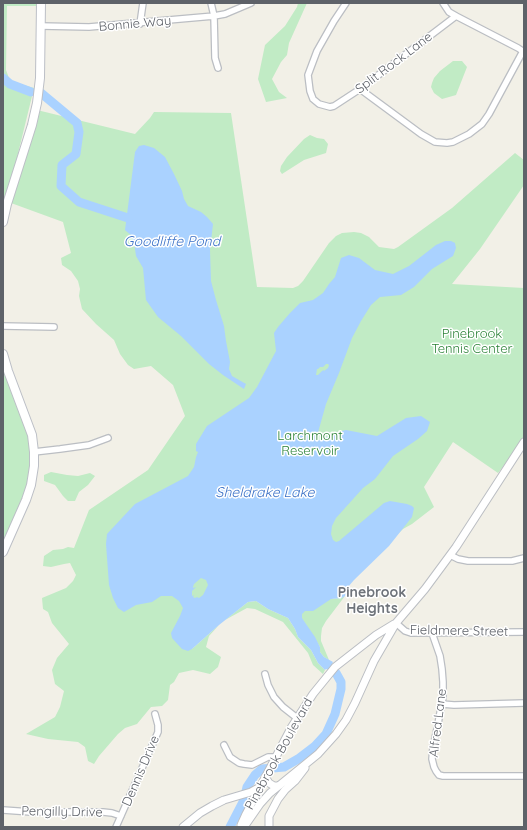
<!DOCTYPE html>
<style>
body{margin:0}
#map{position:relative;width:527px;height:830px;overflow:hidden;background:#f2f0e7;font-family:Quicksand,sans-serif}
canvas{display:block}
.frame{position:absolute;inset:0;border:4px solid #5e6269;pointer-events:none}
</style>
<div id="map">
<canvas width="527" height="830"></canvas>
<div class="frame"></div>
</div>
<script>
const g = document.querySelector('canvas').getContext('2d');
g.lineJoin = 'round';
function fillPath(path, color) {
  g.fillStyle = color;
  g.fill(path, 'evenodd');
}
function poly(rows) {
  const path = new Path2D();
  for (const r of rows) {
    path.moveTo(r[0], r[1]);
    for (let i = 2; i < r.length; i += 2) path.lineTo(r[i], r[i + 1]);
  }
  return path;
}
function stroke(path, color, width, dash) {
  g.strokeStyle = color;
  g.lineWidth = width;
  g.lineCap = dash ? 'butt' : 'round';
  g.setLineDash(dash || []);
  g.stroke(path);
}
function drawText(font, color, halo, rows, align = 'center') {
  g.font = font + ' Quicksand,sans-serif';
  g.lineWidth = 3;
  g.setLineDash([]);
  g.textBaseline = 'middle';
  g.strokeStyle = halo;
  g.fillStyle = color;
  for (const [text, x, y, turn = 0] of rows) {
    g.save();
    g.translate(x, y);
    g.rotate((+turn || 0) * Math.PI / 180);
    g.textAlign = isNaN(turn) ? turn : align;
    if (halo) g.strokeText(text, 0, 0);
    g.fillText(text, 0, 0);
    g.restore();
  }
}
const green = poly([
 [3,3,38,3,39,6,7,6,6,70,10,81,34,88,3,215],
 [298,3,307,3,289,43,287,55,281,62,272,79,279,92,287,98,266,102,258,79,265,45,285,26,297,7],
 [453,61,462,61,467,67,456,95,442,99,434,93,431,87,432,83,434,78,440,71],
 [37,110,135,134,150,118,154,112,231,113,257,287,293,288,298,286,303,281,329,243,336,236,342,233,354,232,361,233,369,237,379,247,394,249,398,247,452,208,515,153,524,160,524,185,480,249,452,284,524,288,524,437,502,468,498,473,453,442,424,487,434,507,412,524,403,529,331,599,341,598,345,596,326,621,322,628,321,636,321,641,329,660,324,657,320,652,320,647,302,619,259,596,211,608,192,649,219,625,209,636,206,647,221,657,218,667,210,674,193,670,179,673,174,682,170,685,168,700,162,706,151,707,137,724,125,728,118,734,99,756,94,764,88,761,85,747,78,742,48,739,26,734,55,717,60,707,64,691,55,684,52,670,57,658,69,644,52,623,48,612,43,609,42,598,66,588,73,581,76,575,70,563,64,564,51,567,43,566,44,556,53,550,63,549,68,547,74,548,89,510,148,470,185,416,173,385,151,366,134,369,128,365,120,354,114,340,96,324,82,309,79,296,80,289,78,281,71,271,62,265,61,258,71,253,63,222,11,203],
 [310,135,317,138,324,139,328,144,326,153,304,160,282,174,280,171,281,166,287,157,304,139],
 [3,362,30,442,29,486,3,545],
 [51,472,67,475,78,476,90,473,95,476,88,485,79,492,75,501,68,501,63,496,55,485,44,481,44,475],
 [256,601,268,609,288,618,295,629,298,637,311,650,318,663,325,670,323,674,313,665,308,653,283,622,255,609,247,608,225,620,248,602]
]);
const water = poly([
 [144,145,154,148,165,157,174,174,182,191,184,199,188,206,201,212,207,217,213,224,210,250,211,281,216,300,224,326,226,341,230,362,229,369,232,376,246,384,244,389,223,375,209,364,181,336,158,317,146,300,143,268,136,256,134,242,131,235,126,231,125,230,135,152,139,146],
 [445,241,451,241,455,243,456,248,453,256,432,269,414,287,401,295,380,297,371,305,361,321,352,338,339,373,326,404,317,436,318,440,322,440,332,434,346,430,377,436,406,418,421,416,430,422,427,431,418,439,393,456,375,479,363,488,336,518,332,526,331,534,333,540,336,542,339,541,384,503,390,501,407,504,412,506,414,508,412,517,389,546,354,580,348,587,345,596,342,598,331,599,313,611,305,611,302,614,302,618,306,624,315,637,320,647,320,652,324,657,333,662,332,664,336,671,336,673,326,669,325,670,318,663,311,650,298,637,295,629,288,618,268,609,256,601,248,602,219,625,192,649,188,651,182,649,172,638,171,633,180,616,183,608,179,601,172,596,161,596,152,602,136,605,124,612,118,608,113,598,109,585,106,544,107,534,135,504,188,476,194,467,196,457,198,452,196,451,196,444,207,426,249,398,257,387,276,351,274,333,278,327,290,313,300,303,313,300,323,293,329,284,335,277,341,258,349,255,359,258,375,270,393,274,409,266,436,245],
 [326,364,328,364,329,365,328,368,324,371,324,370,322,371,318,375,316,375,317,369,318,369,320,367,323,367],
 [201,578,206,580,208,585,203,595,199,598,197,597,199,596,195,598,193,597,194,595,192,596,192,591,196,587,193,588,193,587,194,584]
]);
const river = poly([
 [3,78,10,84,31,92],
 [41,93,77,123,79,132,76,154,62,165,61,186,79,202,128,218],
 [230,827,244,800,247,787,255,775,262,769,284,767,298,759,315,746,326,734,335,714,341,689,341,682,336,673]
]);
const minor = poly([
 [211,3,214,16,215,58,218,68],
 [346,3,334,21,317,51,308,75,310,91,313,99,319,104,330,107,334,106,360,89,456,16],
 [443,3,449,12,456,16,518,48,524,52],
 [140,24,143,3],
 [41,26,89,27,214,16,225,14,251,3],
 [360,89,421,134,435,142,447,143,453,142,469,134,482,124,489,114,523,51],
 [3,326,54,327],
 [34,452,60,449,89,445,108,438],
 [450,555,458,559,468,561,512,561,524,558],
 [396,623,405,631,411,633,524,632],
 [432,633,440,656,442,669,443,682,443,697,437,729,433,747,432,759,434,767,436,771,439,775,443,776,524,776],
 [265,674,268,685,274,697,283,707,297,718],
 [442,704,454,705,524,703],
 [224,745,230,757,239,763,244,764,252,765,268,757,276,757],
 [3,810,31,812,103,812,112,813,121,816],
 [116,827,158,732,158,725,155,714]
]);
const tertiary = poly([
 [265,777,269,783,274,786,277,786],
 [241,825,246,814,291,728,313,694,335,667,376,635,394,624],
 [183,827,200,813,212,806,224,800,251,792,260,787],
 [244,827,260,804,270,793,318,754,336,734,346,720,355,703,374,661,396,623,425,589,456,547,524,442],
 [269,827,269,816,278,799,285,790,295,781,305,768]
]);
const secondary = poly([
 [3,222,7,204,32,125,37,103,40,78,41,3],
 [3,354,8,371,32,435,34,452,34,466,31,485,26,500,3,552]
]);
const streetNames = [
 ["Bonnie Way",135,24,-5],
 ["Split Rock Lane",394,63,-37],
 ["Fieldmere Street",459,631,1],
 ["Alfred Lane",438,723,-83],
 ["Pinebrook Boulevard",279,754,-61],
 ["Dennis Drive",141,771,-67],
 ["Pengilly Drive",62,812,1]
];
const parkNames = [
 ["Pinebrook",472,334],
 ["Tennis Center",472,349],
 ["Larchmont",310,436],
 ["Reservoir",310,451]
];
const waterNames = [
 ["Goodliffe Pond",172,242],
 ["Sheldrake Lake",265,493]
];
const neighbourhoodNames = [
 ["Pinebrook",372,593],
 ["Heights",372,609]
];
fillPath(green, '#c1ebc5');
fillPath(water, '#aad2ff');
stroke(river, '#aad2ff', 9);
stroke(minor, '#bbbec3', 8);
stroke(tertiary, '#bbbec3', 9);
stroke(secondary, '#bcbfc6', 10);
stroke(minor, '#fff', 5.5);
stroke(tertiary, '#fff', 7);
stroke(secondary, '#fff', 8);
drawText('13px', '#5e6269', '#fff', streetNames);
drawText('13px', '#2b8237', '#fff', parkNames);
drawText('italic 14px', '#3c72c7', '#fff', waterNames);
drawText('bold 14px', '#6f747b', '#fff', neighbourhoodNames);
</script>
